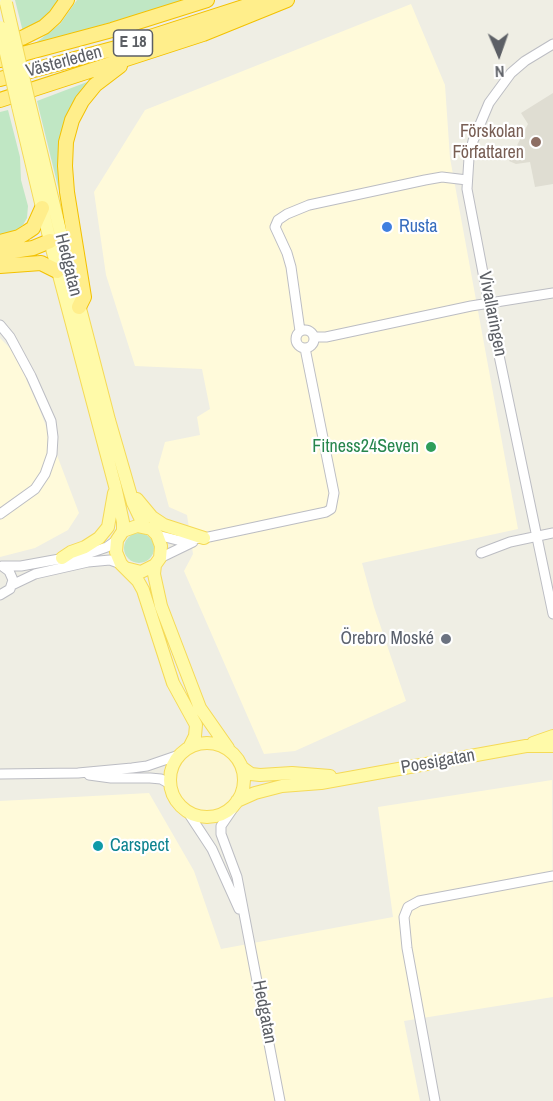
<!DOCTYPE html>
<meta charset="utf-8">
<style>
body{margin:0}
#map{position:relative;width:553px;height:1101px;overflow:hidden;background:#efeee4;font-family:"Archivo Narrow",sans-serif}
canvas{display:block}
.north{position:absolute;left:469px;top:24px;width:60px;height:60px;-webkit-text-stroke:4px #fff;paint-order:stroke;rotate:178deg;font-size:16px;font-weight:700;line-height:24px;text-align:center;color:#5c5f65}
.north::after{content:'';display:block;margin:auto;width:21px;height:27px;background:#5c5f65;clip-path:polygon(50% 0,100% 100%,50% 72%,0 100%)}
</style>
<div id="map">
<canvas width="553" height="1101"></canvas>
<div class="north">N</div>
</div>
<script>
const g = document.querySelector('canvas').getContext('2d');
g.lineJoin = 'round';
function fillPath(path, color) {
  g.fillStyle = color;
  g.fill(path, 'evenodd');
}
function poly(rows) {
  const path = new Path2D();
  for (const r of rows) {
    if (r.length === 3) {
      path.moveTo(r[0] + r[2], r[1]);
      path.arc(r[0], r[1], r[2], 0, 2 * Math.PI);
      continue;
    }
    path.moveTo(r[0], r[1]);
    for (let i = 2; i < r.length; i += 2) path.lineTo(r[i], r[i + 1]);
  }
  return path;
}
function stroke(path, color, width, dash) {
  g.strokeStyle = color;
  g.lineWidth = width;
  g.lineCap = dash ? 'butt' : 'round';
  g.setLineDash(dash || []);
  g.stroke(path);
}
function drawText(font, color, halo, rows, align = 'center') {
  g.font = font + ' "Archivo Narrow",sans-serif';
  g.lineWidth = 4.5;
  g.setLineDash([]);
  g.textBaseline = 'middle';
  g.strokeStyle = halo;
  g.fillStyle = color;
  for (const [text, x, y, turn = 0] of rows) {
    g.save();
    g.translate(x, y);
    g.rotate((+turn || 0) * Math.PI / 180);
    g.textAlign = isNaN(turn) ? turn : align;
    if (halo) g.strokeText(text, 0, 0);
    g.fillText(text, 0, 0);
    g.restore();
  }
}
const commercial = poly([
 [411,4,445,85,450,158,518,529,362,563,374,607,406,701,295,751,264,754,184,571,193,554,187,515,169,507,158,467,165,442,200,435,197,417,210,409,202,369,135,366,106,275,94,192,145,110],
 [0,338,14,352,39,408,79,513,68,530,35,548,0,557],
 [552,780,553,997,404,1021,420,1101,0,1101,0,801,149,793,194,871,221,949,393,917,378,807]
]);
const education = poly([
 [553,93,553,184,535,187,530,162,516,164,509,161,528,124,521,113]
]);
const green = poly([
 [15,0,61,0,45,19,23,32],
 [77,0,187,0,33,45,60,24],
 [95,79,71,114,73,248,37,101],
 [8,110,20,157,21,180,28,206,27,218,23,225,16,231,0,235,0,112],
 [139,548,15]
]);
const sand = poly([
 [207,780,31]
]);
const minor = poly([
 [553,44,525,61,511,73,489,103,473,141,469,158,467,189,496,341,553,614],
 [0,325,10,337,31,376,51,421,53,437,52,454,45,474,35,489,0,514],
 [305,339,9],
 [300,331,291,267,287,253,275,227,278,220,287,214,309,205,425,180,442,177,467,180],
 [314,337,326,337,471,306,553,293],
 [157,535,177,540,204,538,326,512,331,509,334,493,305,348],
 [481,553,510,542,553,533],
 [160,558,193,542],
 [2,566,21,566,87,554,107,547,117,540],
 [12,585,35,574,88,562,110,560,121,564],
 [0,595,10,589,13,580,9,571,2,566],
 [0,774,78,773,132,768,147,766,179,755],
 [89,775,111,778,150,778,161,779,170,784],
 [234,807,221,826,221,834,237,877,280,1101],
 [187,811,212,849,239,909],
 [435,1101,407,948,404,917,408,907,419,901,553,876]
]);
const major = poly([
 [29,102,63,243,109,420,133,503,144,526],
 [18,106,50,241,115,486,123,522,123,531],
 [137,499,152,517,164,525,204,538],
 [62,558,71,552,85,547,99,538,108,527,114,493],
 [155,565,154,574,161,606,200,708,228,748],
 [125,568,141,572,155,565,160,558,161,546,157,535,151,529,137,526,123,531,117,540,116,552,121,564,138,581,143,590,173,683,196,725,195,736,190,746],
 [207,780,37],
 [533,743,553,736],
 [244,769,251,774,260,775,292,773,330,776],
 [237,801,255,793,282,786,321,783,526,746,553,746]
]);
const highway = poly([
 [4,42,22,38,44,27,55,17,67,0],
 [0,60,112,30,207,0],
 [0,79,116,48,262,1],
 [0,100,203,34,287,0],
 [0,242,19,237,27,232,33,228,42,208],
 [0,253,33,248,50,241],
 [0,266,41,263,57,271],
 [79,307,84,297,67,192,65,166,66,142,72,120,82,101,95,85,120,66]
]);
const majorBridge = poly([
 [6,3,29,102],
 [0,27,18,106]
]);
const markers = [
 [536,142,6,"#8d6e63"],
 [387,227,6,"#3f7fe0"],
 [431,447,6,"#2e9e5b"],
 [446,639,6,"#6b7280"],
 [98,846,6,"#0f9aa8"]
];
const shields = [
 [133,43,39]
];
const shieldNames = [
 ["E 18",133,43]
];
const streetNames = [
 ["Västerleden",64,62,-15],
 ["Hedgatan",68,265,76],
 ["Vivallaringen",492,314,79],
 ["Poesigatan",438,762,-10],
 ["Hedgatan",264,1012,79]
];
const educationNames = [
 ["Förskolan",524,132],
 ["Författaren",524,153]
];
const shopNames = [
 ["Rusta",399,227]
];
const leisureNames = [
 ["Fitness24Seven",419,447]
];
const worshipNames = [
 ["Örebro Moské",434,639]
];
const cultureNames = [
 ["Carspect",110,846]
];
fillPath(commercial, '#fffada');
fillPath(education, '#dfddd2');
fillPath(green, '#c0e7c4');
fillPath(sand, '#fbf6d3');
stroke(minor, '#bcbdc3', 11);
stroke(major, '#f5da57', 14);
stroke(highway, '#f3c100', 16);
stroke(minor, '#fff', 9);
stroke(major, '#fffaa9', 12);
stroke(highway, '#ffee8b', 14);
stroke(majorBridge, '#f5da57', 14, []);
stroke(majorBridge, '#fffaa9', 12);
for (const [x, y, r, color] of markers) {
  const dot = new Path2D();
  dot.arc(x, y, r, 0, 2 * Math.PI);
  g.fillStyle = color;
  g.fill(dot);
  stroke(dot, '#fff', 2);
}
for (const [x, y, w] of shields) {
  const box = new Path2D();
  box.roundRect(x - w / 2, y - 13, w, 26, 4.5);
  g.fillStyle = '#fff';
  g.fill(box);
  stroke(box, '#5c5f65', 1.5);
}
drawText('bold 16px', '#5c5f65', null, shieldNames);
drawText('18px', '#5c5f65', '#fff', streetNames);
drawText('18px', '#785e54', '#fff', educationNames, 'right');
drawText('18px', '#366cbe', '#fff', shopNames, 'left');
drawText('18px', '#27864d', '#fff', leisureNames, 'right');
drawText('18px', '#5b616d', '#fff', worshipNames, 'right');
drawText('18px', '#0d838f', '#fff', cultureNames, 'left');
</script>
